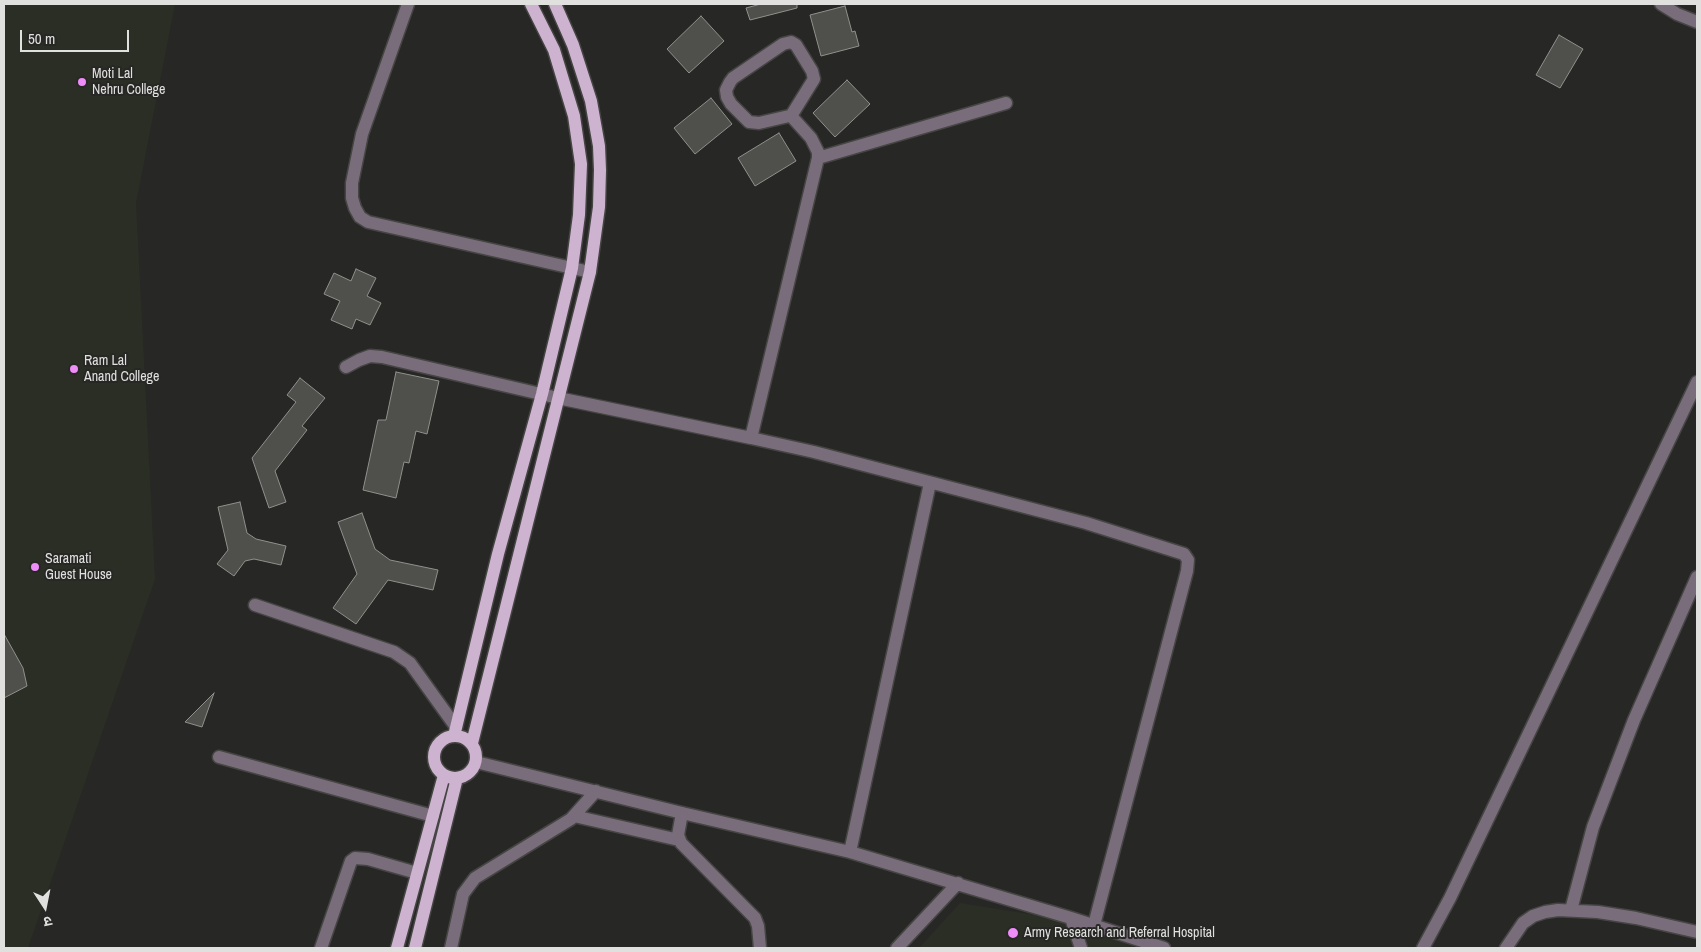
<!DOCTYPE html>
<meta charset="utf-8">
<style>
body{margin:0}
#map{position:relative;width:1701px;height:952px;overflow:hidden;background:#272725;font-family:"Archivo Narrow","Noto Sans Devanagari",sans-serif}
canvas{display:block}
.frame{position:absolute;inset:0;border:5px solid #e0e1df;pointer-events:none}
.north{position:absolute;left:20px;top:882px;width:50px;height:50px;-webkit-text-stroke:4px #272725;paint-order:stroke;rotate:169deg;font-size:14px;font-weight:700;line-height:20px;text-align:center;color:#e0e1df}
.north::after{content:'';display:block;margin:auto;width:18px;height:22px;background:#e0e1df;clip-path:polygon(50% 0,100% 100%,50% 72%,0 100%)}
.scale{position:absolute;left:20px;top:30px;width:109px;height:22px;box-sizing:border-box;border:2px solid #e0e1df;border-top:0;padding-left:6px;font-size:15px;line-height:18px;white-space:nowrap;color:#e0e1df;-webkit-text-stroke:4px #272725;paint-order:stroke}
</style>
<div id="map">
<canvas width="1701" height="952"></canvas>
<div class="frame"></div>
<div class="north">उ</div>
<div class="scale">50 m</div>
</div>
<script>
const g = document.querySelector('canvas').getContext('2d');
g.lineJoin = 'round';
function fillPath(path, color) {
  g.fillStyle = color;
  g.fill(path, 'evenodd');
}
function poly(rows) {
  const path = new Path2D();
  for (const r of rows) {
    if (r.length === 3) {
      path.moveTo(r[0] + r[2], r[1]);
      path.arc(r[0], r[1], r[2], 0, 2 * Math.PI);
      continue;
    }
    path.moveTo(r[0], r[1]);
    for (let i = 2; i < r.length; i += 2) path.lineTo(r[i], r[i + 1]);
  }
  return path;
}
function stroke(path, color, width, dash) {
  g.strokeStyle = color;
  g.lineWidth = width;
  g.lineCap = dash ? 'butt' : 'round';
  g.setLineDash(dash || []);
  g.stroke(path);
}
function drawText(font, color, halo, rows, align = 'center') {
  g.font = font + ' "Archivo Narrow",sans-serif';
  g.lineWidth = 4;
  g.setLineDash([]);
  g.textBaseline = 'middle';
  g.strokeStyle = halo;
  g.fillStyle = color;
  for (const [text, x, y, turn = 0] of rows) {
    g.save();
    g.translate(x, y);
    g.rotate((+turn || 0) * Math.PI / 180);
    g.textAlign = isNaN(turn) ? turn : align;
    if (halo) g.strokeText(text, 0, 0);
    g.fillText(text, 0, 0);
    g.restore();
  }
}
const built = poly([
 [4,4,175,4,136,203,155,579,28,948,4,948],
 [960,903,1048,917,1139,948,919,948]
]);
const building = poly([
 [761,4,797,4,797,8,750,20,746,8,761,4],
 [845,6,852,32,855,31,859,46,821,56,810,15,845,6],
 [701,16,724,41,689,73,667,49,701,16],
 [1559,35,1583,49,1560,88,1536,75,1559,35],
 [847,80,870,104,835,137,813,113,847,80],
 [711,98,732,124,695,154,674,128,711,98],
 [779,133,796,161,755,186,738,158,779,133],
 [356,269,376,278,367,296,381,303,370,325,356,319,352,329,331,320,340,301,324,294,334,273,351,281,356,269],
 [396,372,439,381,427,434,416,431,409,463,404,462,396,498,363,490,378,420,386,420,396,372],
 [300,378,325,398,302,426,307,430,275,471,286,502,269,508,252,458,296,402,287,395,300,378],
 [240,502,247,533,256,539,286,546,281,565,254,559,245,561,234,576,217,564,228,550,218,507,240,502],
 [362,513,375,549,390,560,438,570,433,590,388,580,356,624,333,608,357,574,338,522,362,513],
 [4,634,23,668,27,686,4,698,4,634],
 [214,693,202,727,185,722,214,693]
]);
const minor = poly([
 [408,4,362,134,352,183,352,198,355,208,360,217,368,222,590,272],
 [1661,4,1677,14,1697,22],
 [818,158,1006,103],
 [346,367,359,360,370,356,382,357,558,398,751,438,818,158,818,152,811,138,792,117,789,116,759,123,749,122,731,104,727,97,726,90,730,82,733,78,783,44,791,42,796,45,812,71,814,79,791,116],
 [751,438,814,452,1086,523,1184,554,1188,560,1187,571,1094,925],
 [255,605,394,652,410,663,456,727],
 [219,757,433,816],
 [476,762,682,813,850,852,1071,918,1164,948],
 [682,813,678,835,681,843,755,918,758,926,760,948],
 [574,816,679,840],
 [850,852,930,483],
 [1571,910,1593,827,1634,720,1697,577],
 [1071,918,1081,948],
 [321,948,351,861,355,858,368,859,417,873],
 [451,948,463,894,475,878,571,819,596,791],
 [897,948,958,883],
 [1423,948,1450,898,1697,382],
 [1506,948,1523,923,1533,916,1545,912,1558,910,1598,912,1636,918,1697,932]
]);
const major = poly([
 [455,757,21],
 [454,736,498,554,542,394,572,268,579,215,581,164,574,116,554,50,531,4],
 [472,743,590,272,599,207,600,170,599,146,591,101,573,45,555,4],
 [397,948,444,775],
 [415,948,457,778]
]);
const markers = [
 [82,82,5,"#ee8cf8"],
 [74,369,5,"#ee8cf8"],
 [35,567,5,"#ee8cf8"],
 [1013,933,6,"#ee8cf8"]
];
const poiNames = [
 ["Moti Lal",92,74],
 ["Nehru College",92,90],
 ["Ram Lal",84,361],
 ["Anand College",84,377],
 ["Saramati",45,559],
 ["Guest House",45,575],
 ["Army Research and Referral Hospital",1024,933]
];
fillPath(built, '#2b2e25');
fillPath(building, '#4f4f4c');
stroke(building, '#90918d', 1);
stroke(minor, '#454543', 15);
stroke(major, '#454543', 15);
stroke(minor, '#7a6d7b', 12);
stroke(major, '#cdb3cf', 12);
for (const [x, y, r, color] of markers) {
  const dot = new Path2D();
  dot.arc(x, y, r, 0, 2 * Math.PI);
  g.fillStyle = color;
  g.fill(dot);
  stroke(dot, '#272725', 2);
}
drawText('14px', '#e0e1df', '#272725', poiNames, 'left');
</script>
